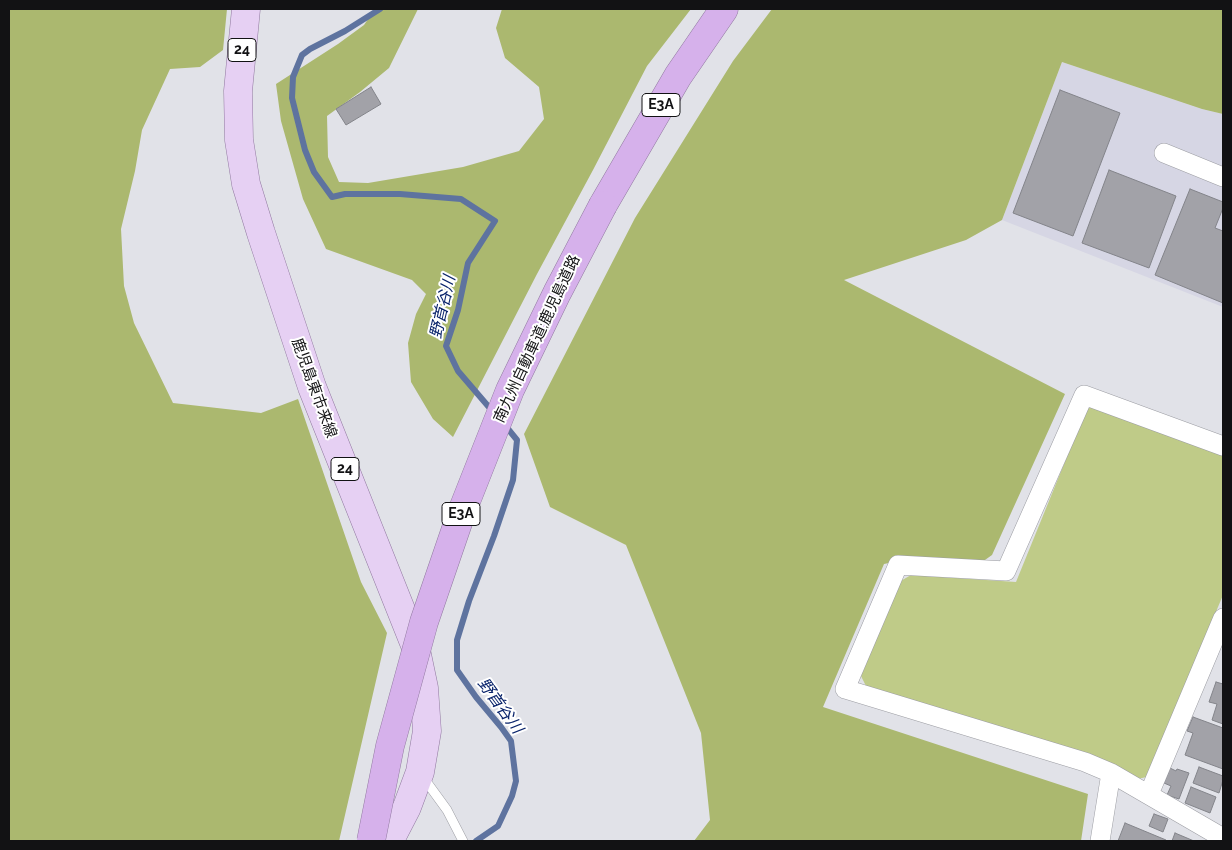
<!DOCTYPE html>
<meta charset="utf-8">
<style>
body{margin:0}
#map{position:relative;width:1232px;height:850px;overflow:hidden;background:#e1e2e8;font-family:Raleway,sans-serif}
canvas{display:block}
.frame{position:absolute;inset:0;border:10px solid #121214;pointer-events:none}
</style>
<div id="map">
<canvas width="1232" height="850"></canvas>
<div class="frame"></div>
</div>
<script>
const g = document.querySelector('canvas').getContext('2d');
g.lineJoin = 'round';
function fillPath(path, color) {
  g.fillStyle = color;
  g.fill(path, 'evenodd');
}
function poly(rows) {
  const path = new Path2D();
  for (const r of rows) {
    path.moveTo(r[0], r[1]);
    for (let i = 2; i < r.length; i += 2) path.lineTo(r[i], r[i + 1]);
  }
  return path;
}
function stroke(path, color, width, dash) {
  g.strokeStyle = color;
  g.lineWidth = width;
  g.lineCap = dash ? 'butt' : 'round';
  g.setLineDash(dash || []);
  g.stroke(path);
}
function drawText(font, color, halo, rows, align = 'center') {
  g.font = font + ' Raleway,"Noto Sans JP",sans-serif';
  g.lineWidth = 4;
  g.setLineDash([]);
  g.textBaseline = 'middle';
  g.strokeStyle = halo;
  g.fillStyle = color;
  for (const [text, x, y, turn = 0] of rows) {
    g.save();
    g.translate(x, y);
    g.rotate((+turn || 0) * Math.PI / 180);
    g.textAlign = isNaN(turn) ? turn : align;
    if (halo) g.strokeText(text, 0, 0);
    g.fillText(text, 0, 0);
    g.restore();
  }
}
const built = poly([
 [1062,62,1202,109,1223,114,1223,307,1002,220]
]);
const green = poly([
 [1092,406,1223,454,1223,595,1147,777,1137,779,866,686,861,676,899,582,911,575,1016,582,1086,410]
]);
const forest = poly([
 [9,9,227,9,223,50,200,67,170,69,142,130,135,171,121,229,124,286,134,323,173,403,261,413,298,399,361,582,387,633,339,841,9,841],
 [375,9,418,9,389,68,360,92,327,116,328,157,339,182,368,183,463,167,519,151,544,119,539,87,505,58,496,28,502,9,691,9,647,66,593,170,537,274,453,437,433,419,411,382,408,343,416,314,426,294,412,280,326,249,303,199,281,121,276,84,338,44,364,25],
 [772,9,1223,9,1223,114,1202,109,1062,62,1002,220,966,240,844,280,1065,394,992,555,975,567,908,559,884,564,823,707,1088,794,1081,841,694,841,710,820,701,733,626,545,550,507,524,434,635,218,733,61]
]);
const stream = poly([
 [380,9,345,31,310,49,302,55,293,77,292,98,305,150,314,172,332,197,345,194,400,194,461,199,495,221,468,263,458,310,446,346,458,371,494,413],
 [476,841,498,826,512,796,516,781,511,741,501,727,476,697,457,670,457,640,469,601,494,536,513,480,517,440,504,424]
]);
const building = poly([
 [371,87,381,104,346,125,336,109,371,87],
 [1060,90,1120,113,1073,236,1013,213,1060,90],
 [1109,170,1176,196,1149,268,1082,243,1109,170],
 [1190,189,1223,202,1223,208,1215,228,1223,231,1223,303,1155,275,1190,189],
 [1216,682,1223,684,1223,724,1212,720,1217,704,1209,702,1216,682],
 [1193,717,1223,728,1223,769,1185,755,1193,733,1187,731,1193,717],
 [1199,767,1223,776,1223,780,1219,793,1193,783,1199,767],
 [1170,768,1176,771,1177,769,1189,773,1179,799,1167,795,1171,786,1164,783,1170,768],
 [1191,787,1216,797,1210,813,1185,803,1191,787],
 [1154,814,1168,819,1163,832,1149,826,1154,814],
 [1125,823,1166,840,1165,841,1118,841,1125,823],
 [1175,833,1194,841,1172,841,1175,833]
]);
const service = poly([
 [423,777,447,810,463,841]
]);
const minor = poly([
 [1164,153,1223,177],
 [1223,446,1084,395,1006,571,898,565,845,689,1085,762,1111,773,1223,838],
 [1149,794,1223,618],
 [1100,841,1111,773]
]);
const primary = poly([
 [246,9,238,91,239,140,246,184,261,233,312,387,415,645,424,688,427,731,420,772,407,807,392,836,387,841]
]);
const motorway = poly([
 [603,205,678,76,724,9]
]);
const motorwayBridge = poly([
 [371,841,390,746,424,622,461,514,510,390,557,293,603,205]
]);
const shields = [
 [242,50,28],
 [661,105,38],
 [345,469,28],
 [461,514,38]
];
const shieldNames = [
 ["24",242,50],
 ["E3A",661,105],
 ["24",345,469],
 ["E3A",461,514]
];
const streetNames = [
 ["南九州自動車道;鹿児島道路",537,339,-65],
 ["鹿児島東市来線",314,388,70]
];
const waterNames = [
 ["野首谷川",443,307,-77],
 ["野首谷川",500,706,54]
];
fillPath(built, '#d6d6e4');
fillPath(green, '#bfcb88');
fillPath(forest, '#abb86f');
stroke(stream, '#5e739f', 6);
fillPath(building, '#a2a2a8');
stroke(building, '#83848a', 1);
stroke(service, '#9c9da3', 10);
stroke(minor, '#9c9da3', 20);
stroke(primary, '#9179a0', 29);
stroke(motorway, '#9179a0', 29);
stroke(service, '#fff', 9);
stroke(minor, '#fff', 19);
stroke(primary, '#e6d0f3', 28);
stroke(motorway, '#d6b1eb', 28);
stroke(motorwayBridge, '#9179a0', 29, []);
stroke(motorwayBridge, '#d6b1eb', 28);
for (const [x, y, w] of shields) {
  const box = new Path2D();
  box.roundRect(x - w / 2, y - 11.5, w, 23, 4);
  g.fillStyle = '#fff';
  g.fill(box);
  stroke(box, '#121214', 1);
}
drawText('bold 14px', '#121214', null, shieldNames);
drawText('15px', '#121214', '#fff', streetNames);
drawText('italic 16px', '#0a246b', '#fff', waterNames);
</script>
